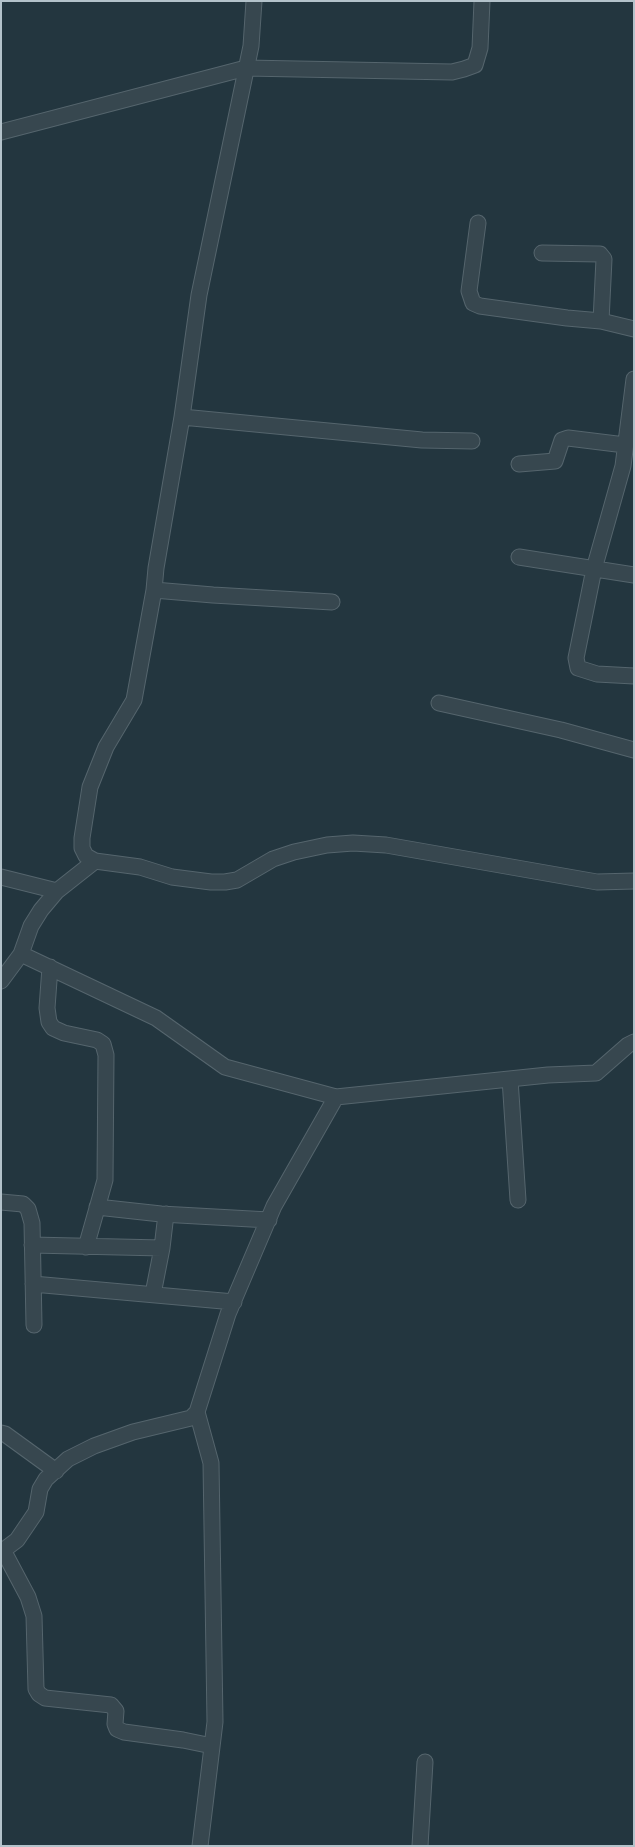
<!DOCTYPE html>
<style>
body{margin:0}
#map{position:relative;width:635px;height:1847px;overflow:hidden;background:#23363f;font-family:"PT Sans",sans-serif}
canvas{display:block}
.frame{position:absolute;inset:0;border:2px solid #b3c2ca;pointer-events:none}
</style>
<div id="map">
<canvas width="635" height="1847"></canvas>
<div class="frame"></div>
</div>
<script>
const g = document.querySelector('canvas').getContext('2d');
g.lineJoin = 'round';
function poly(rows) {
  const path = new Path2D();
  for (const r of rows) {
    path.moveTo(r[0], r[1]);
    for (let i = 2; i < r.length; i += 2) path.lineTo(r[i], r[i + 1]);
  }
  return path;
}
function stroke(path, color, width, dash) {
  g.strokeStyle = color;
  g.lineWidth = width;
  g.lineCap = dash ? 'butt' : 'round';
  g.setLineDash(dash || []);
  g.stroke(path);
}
const minor = poly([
 [254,1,251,46,199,295,182,417,156,568,154,590,134,700,106,747,90,787,82,838,82,848,86,856,95,861,140,867,172,877,211,882,225,882,237,880,273,859,294,852,327,845,353,843,386,845,597,882,634,881],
 [1,132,246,68,452,72,464,69,475,65,480,48,482,1],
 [478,223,469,291,473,303,480,306,567,318,601,321,634,329],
 [542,253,600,254,604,259,601,321],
 [634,379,623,466,594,569,576,658,578,668,597,674,634,676],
 [182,417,422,440,472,441],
 [519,464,555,461,562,440,568,438,625,445],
 [519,557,634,575],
 [154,590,213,595,332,602],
 [439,703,561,730,634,750],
 [1,877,57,891],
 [21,954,31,926,41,910,57,891,95,861],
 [50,967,47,1008,49,1022,53,1028,64,1033,97,1040,103,1044,106,1055,105,1180,86,1247],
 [1,981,21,954,156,1018,225,1067,336,1097,548,1075,596,1073,628,1045,634,1042],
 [510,1079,518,1200],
 [1,1202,23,1204,28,1209,32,1223,34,1325],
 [97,1207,161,1214,269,1220],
 [32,1245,162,1248],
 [33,1284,234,1302],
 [153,1294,162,1248,166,1214],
 [197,1412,211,1463,215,1722,200,1846],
 [1,1433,5,1434,56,1471],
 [3,1550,28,1597,34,1616,36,1689,39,1694,45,1698,111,1705,116,1711,115,1724,117,1729,124,1732,183,1740,212,1746],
 [1,1552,17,1540,36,1512,40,1489,46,1479,68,1459,94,1446,133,1432,191,1418,197,1412,228,1314,274,1206,336,1097],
 [420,1846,425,1762]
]);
stroke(minor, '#55656d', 17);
stroke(minor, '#37474f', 15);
</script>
